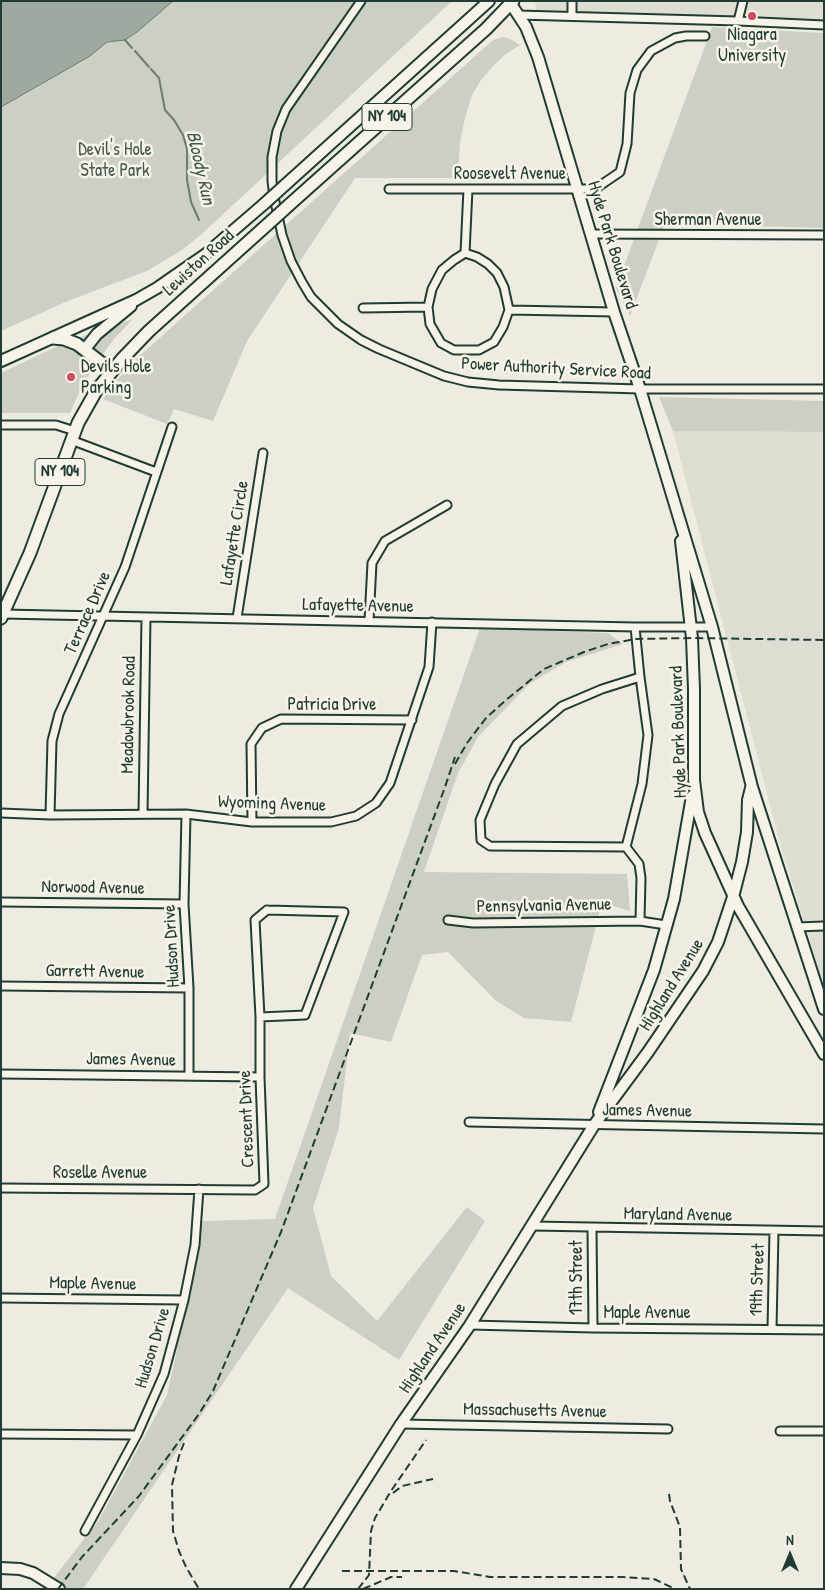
<!DOCTYPE html>
<style>
body{margin:0}
#map{position:relative;width:825px;height:1590px;overflow:hidden;background:#eeece1;font-family:"Patrick Hand",sans-serif}
canvas{display:block}
.frame{position:absolute;inset:0;border:2px solid #1f3d34;pointer-events:none}
.north{position:absolute;left:765px;top:1530px;width:50px;height:50px;-webkit-text-stroke:4px #f7f3e8;paint-order:stroke;rotate:0deg;font-size:14px;font-weight:700;line-height:20px;text-align:center;color:#1f3d34}
.north::after{content:'';display:block;margin:auto;width:18px;height:22px;background:#1f3d34;clip-path:polygon(50% 0,100% 100%,50% 72%,0 100%)}
</style>
<div id="map">
<canvas width="825" height="1590"></canvas>
<div class="frame"></div>
<div class="north">N</div>
</div>
<script>
const g = document.querySelector('canvas').getContext('2d');
g.lineJoin = 'round';
function fillPath(path, color) {
  g.fillStyle = color;
  g.fill(path, 'evenodd');
}
function poly(rows) {
  const path = new Path2D();
  for (const r of rows) {
    path.moveTo(r[0], r[1]);
    for (let i = 2; i < r.length; i += 2) path.lineTo(r[i], r[i + 1]);
  }
  return path;
}
function stroke(path, color, width, dash) {
  g.strokeStyle = color;
  g.lineWidth = width;
  g.lineCap = dash ? 'butt' : 'round';
  g.setLineDash(dash || []);
  g.stroke(path);
}
function drawText(font, color, halo, rows, align = 'center') {
  g.font = font + ' "Patrick Hand",sans-serif';
  g.lineWidth = 5;
  g.setLineDash([]);
  g.textBaseline = 'middle';
  g.strokeStyle = halo;
  g.fillStyle = color;
  for (const [text, x, y, turn = 0] of rows) {
    g.save();
    g.translate(x, y);
    g.rotate((+turn || 0) * Math.PI / 180);
    g.textAlign = isNaN(turn) ? turn : align;
    if (halo) g.strokeText(text, 0, 0);
    g.fillText(text, 0, 0);
    g.restore();
  }
}
const built = poly([
 [535,1,824,1,824,22,536,10],
 [673,431,824,432,824,986,781,847]
]);
const green = poly([
 [171,1,452,1,203,233,182,250,147,271,70,300,1,331,1,96],
 [712,27,824,33,824,228,665,224,630,316,616,288],
 [504,37,510,39,520,45,506,54,493,66,481,80,472,95,465,118,460,142,458,178,355,178,247,341,213,421,174,409,167,424,103,399,117,380,135,360,493,40],
 [133,319,114,339,97,362,82,386,70,413,1,413,1,373,64,343],
 [659,397,824,401,824,432,673,431],
 [480,628,608,633,623,644,566,662,529,684,478,737,458,773,424,872,627,874,630,911,602,903,571,1022,524,1018,496,1001,448,952,422,955,391,1042,350,1033,339,1128,313,1208,331,1276,377,1321,467,1207,485,1221,399,1360,288,1288,83,1589,67,1589,53,1579,99,1520,167,1395,193,1275,201,1221,275,1219]
]);
const water = poly([
 [1,1,173,1,137,32,125,40,107,42,90,56,1,107,1,1]
]);
const stream = poly([
 [125,40,132,48],
 [135,51,149,67],
 [151,69,159,78,165,110,174,120,183,135,187,149,187,180,191,202,199,220]
]);
const street = poly([
 [361,1,286,109,277,131,272,157,272,181,274,197,282,235,291,261,302,282,311,297,338,324,361,340,379,349,444,376,468,382,499,385,640,389,824,389],
 [518,15,738,21,824,25],
 [572,16,572,1],
 [738,21,743,1],
 [389,189,595,189,620,172,627,144,630,93,637,70,651,51,675,38,686,36,705,36],
 [592,234,824,235],
 [465,253,477,257,488,264,497,273,504,287,509,310,503,327,494,342,479,350,454,350,441,343,430,324,428,307,432,289,442,270,454,260,465,253],
 [465,253,468,189],
 [363,308,428,307],
 [509,310,614,312],
 [1,425,56,425,75,431],
 [71,440,156,472],
 [3,614,635,627,712,627],
 [237,618,263,453],
 [369,621,372,563,385,541,447,505],
 [640,677,648,735,642,784,626,847,639,864,641,878,640,921,666,925],
 [1,813,50,815,186,814,252,822,331,822,356,816,376,803,390,783,429,667,432,622],
 [143,814,146,617],
 [186,814,184,904,189,988,189,1076],
 [50,815,52,741,59,714,125,567,172,427],
 [252,822,251,744,262,728,281,719,412,720],
 [626,847,490,846,481,840,480,820,495,784,517,744,562,706,602,689,640,677,635,627],
 [1,902,184,904],
 [267,910,344,912,305,1015,260,1017,255,920,267,910],
 [448,920,473,923,640,921],
 [796,927,824,926],
 [1,986,189,988],
 [1,1074,260,1077],
 [469,1122,824,1129],
 [1,1188,255,1190,264,1184,260,1077,260,1017],
 [532,1226,824,1231],
 [592,1228,593,1328],
 [1,1298,184,1300],
 [470,1325,593,1328,824,1330],
 [772,1329,774,1231],
 [401,1424,668,1429],
 [780,1431,824,1431],
 [1,1434,137,1435],
 [85,1531,137,1435,164,1374,184,1300,195,1245,199,1189]
]);
const secondary = poly([
 [511,4,526,27,538,57,614,312,640,389,712,627,752,787,824,1009],
 [285,185,489,1],
 [85,349,97,334,131,306],
 [1,361,136,300,157,288,206,254,264,204],
 [681,541,692,638,694,689,694,780,698,812,705,833,738,906,824,1054],
 [599,1112,654,970,674,899,692,796],
 [1,1568,20,1569,33,1573,59,1589],
 [296,1589,401,1424,470,1325,594,1125,648,1052,703,971,718,942,733,897,742,862,747,832,748,800,751,788]
]);
const primary = poly([
 [289,205,486,29,513,1],
 [53,338,64,339,77,344,112,371],
 [1,618,30,553,78,423,96,391,122,359,149,331,268,224]
]);
const rail = poly([
 [455,764,467,743,486,718,506,700,544,669,584,652,608,644,636,639,692,638,824,640],
 [184,1443,179,1456,172,1485,173,1531,179,1551,186,1567,199,1589],
 [393,1493,402,1486,433,1479],
 [669,1494,670,1501,680,1527,681,1569,690,1589],
 [342,1571,454,1571,490,1577,623,1577,654,1579,675,1589],
 [58,1589,82,1557,139,1496,199,1414,213,1391,281,1232,445,787,455,757],
 [358,1589,369,1575,371,1531,375,1518,391,1491,426,1440],
 [363,1589,391,1577,402,1577]
]);
const secondaryBridge = poly([
 [264,204,285,185]
]);
const primaryBridge = poly([
 [268,224,289,205]
]);
const markers = [
 [752,16,5,"#d1495b"],
 [71,377,5,"#d1495b"]
];
const shields = [
 [387,117,50],
 [60,472,50]
];
const shieldNames = [
 ["NY 104",387,117],
 ["NY 104",60,472]
];
const poiNames = [
 ["Niagara",752,35],
 ["University",752,56],
 ["Devils Hole",81,367,"left"],
 ["Parking",81,388,"left"]
];
const parkNames = [
 ["Devil's Hole",115,150],
 ["State Park",115,171]
];
const streetNames = [
 ["Roosevelt Avenue",510,174],
 ["Sherman Avenue",708,220],
 ["Hyde Park Boulevard",612,245,73],
 ["Lewiston Road",199,263,-42],
 ["Power Authority Service Road",556,369,3],
 ["Lafayette Circle",235,533,-81],
 ["Lafayette Avenue",358,606,1],
 ["Terrace Drive",88,613,-66],
 ["Patricia Drive",332,705],
 ["Meadowbrook Road",129,715,-89],
 ["Hyde Park Boulevard",679,732,-92],
 ["Wyoming Avenue",272,804,2],
 ["Norwood Avenue",93,888,1],
 ["Pennsylvania Avenue",544,906,-1],
 ["Hudson Drive",172,946,-93],
 ["Garrett Avenue",95,972,1],
 ["Highland Avenue",672,985,-58],
 ["James Avenue",131,1060,1],
 ["James Avenue",647,1111,1],
 ["Crescent Drive",247,1119,-92],
 ["Roselle Avenue",100,1173],
 ["Maryland Avenue",678,1215,1],
 ["17th Street",577,1278,-90],
 ["19th Street",758,1280,-88],
 ["Maple Avenue",93,1284,1],
 ["Maple Avenue",647,1313],
 ["Hudson Drive",153,1348,-73],
 ["Highland Avenue",433,1348,-56],
 ["Massachusetts Avenue",535,1411,1]
];
const waterNames = [
 ["Bloody Run",200,168,77]
];
fillPath(built, '#ddddd2');
fillPath(green, '#cccfc4');
fillPath(water, '#9fa99f');
stroke(water, '#6c7e74', 1);
stroke(stream, '#6c7e74', 2);
stroke(street, '#1f3d34', 11);
stroke(secondary, '#1f3d34', 14);
stroke(primary, '#1f3d34', 15);
stroke(street, '#f7f3e8', 7);
stroke(secondary, '#f7f3e8', 10);
stroke(primary, '#f7f3e8', 11);
stroke(rail, '#1f3d34', 2, [8, 4]);
stroke(secondaryBridge, '#1f3d34', 14, []);
stroke(primaryBridge, '#1f3d34', 15, []);
stroke(secondaryBridge, '#f7f3e8', 10);
stroke(primaryBridge, '#f7f3e8', 11);
for (const [x, y, r, color] of markers) {
  const dot = new Path2D();
  dot.arc(x, y, r, 0, 2 * Math.PI);
  g.fillStyle = color;
  g.fill(dot);
  stroke(dot, '#f7f3e8', 2);
}
for (const [x, y, w] of shields) {
  const box = new Path2D();
  box.roundRect(x - w / 2, y - 13.5, w, 27, 4);
  g.fillStyle = '#f7f3e8';
  g.fill(box);
  stroke(box, '#1f3d34', 1);
}
drawText('bold 16px', '#1f3d34', null, shieldNames);
drawText('18px', '#1f3d34', '#f7f3e8', poiNames);
drawText('18px', '#425a51', '#f7f3e8', parkNames);
drawText('18px', '#1f3d34', '#f7f3e8', streetNames);
drawText('italic 19px', '#3f584f', '#f7f3e8', waterNames);
</script>
